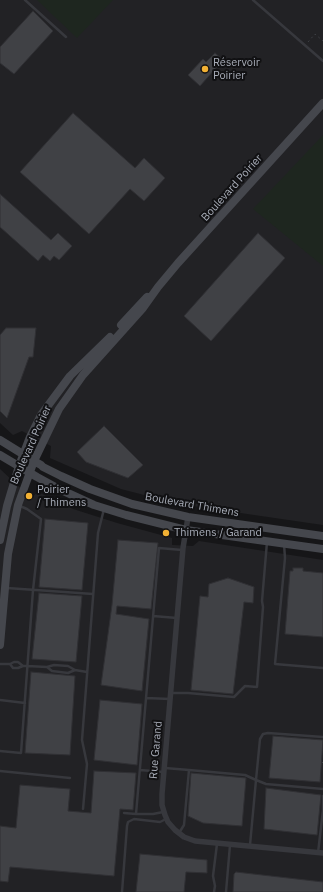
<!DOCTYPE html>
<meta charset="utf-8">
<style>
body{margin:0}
canvas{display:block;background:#161618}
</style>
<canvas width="323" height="892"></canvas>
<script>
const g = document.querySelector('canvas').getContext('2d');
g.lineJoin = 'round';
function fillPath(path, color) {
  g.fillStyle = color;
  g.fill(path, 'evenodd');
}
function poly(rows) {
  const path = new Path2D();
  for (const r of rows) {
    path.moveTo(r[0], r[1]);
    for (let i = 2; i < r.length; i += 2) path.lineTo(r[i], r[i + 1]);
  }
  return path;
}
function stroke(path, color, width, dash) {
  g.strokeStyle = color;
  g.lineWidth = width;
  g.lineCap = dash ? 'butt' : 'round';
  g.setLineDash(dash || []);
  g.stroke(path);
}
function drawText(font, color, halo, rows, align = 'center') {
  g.font = font + ' "IBM Plex Sans",sans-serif';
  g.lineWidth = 4;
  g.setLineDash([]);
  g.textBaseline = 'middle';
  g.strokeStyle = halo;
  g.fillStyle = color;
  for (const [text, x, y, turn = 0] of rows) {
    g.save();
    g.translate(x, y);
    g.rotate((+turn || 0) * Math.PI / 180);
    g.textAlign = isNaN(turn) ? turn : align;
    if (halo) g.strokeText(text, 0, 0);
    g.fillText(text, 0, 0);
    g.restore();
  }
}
const built = poly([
 [0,0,323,0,323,525,179,504,121,489,50,458,51,446,22,431,13,435,0,423],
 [0,469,31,498,38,492,73,509,117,523,172,538,172,545,193,546,199,541,323,560,323,892,0,892]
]);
const green = poly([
 [37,0,113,0,77,38],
 [323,135,323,266,253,209]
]);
const building = poly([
 [33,11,53,31,14,74,0,63,0,47,33,11],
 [215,53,223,60,200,86,188,75,203,59,206,62,215,53],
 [73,113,135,168,144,158,165,178,144,201,130,189,89,234,20,172,73,113],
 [0,194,51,240,58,233,72,246,59,260,54,256,50,261,43,255,38,261,0,227,0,194],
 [258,233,285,258,211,341,184,316,258,233],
 [6,328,36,328,33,357,29,357,7,418,0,411,0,335,6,328],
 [104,426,143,465,128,478,86,462,77,452,104,426],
 [45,519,88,523,82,590,39,587,45,519],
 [118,540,158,543,151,609,117,606,116,614,149,619,142,691,101,685,112,605,118,540],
 [293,568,303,568,303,571,323,573,323,637,285,634,290,571,293,571,293,568],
 [228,578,254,587,253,603,244,602,233,694,191,690,200,596,208,597,209,584,228,578],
 [39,593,82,596,76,662,32,659,39,593],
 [31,672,75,676,70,755,25,753,31,672],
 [100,700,142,704,137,765,94,760,100,700],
 [273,736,323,740,320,782,269,778,273,736],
 [94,771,136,773,133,810,120,809,114,876,10,867,8,882,0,881,0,826,16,828,20,785,70,789,68,811,91,813,94,771],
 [191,773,246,778,242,826,203,823,188,816,191,773],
 [266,788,321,795,317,835,264,829,266,788],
 [140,854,207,860,207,873,186,872,184,892,136,892,140,854],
 [236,872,323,882,323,892,233,892,234,874,236,872]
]);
const path = poly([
 [308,42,315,34,323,41],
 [322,762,323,763]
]);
const lane = poly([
 [25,0,66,37],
 [253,0,323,61],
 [284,544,285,558,275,664,323,668],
 [7,588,93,594],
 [153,616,177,618],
 [0,664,10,664],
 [23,666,18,668,13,668,10,664,14,662,18,662,23,666,27,666,47,667,54,665,68,666,75,670,68,673,52,671,47,667],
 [75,670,87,672],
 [172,693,188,693,234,697,245,686,257,687,263,607,262,601,267,542],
 [146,698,170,699],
 [0,700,25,703],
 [323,737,268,733,263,734,260,739,256,780,266,784,323,789],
 [0,751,21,753,33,590,41,519,27,509,20,506],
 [165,768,189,770,184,825,179,833],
 [140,770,163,772],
 [189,770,245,775,256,780,250,845],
 [0,771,70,778],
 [83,809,87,764,82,740,98,533,104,509],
 [163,812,153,814,136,814,159,548,182,550],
 [124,813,136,814],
 [318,853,323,810,323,796],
 [122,892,127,826,128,822,134,819,160,822,166,819],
 [214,892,215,886,213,876,217,844],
 [226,892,230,845]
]);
const street = poly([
 [188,517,183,548,162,794,162,805,165,815,168,822,175,830,184,837,195,841,323,853]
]);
const secondary = poly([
 [121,325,147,297],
 [0,440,34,461,41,465,43,467,61,476,90,489,132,504,188,517,323,536],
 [0,455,37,477,59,489,94,505,126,515,186,530,323,549],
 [0,540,7,506,19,466,30,437,41,415,70,376,110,337],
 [0,645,8,554,18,505,34,461,59,409,83,375,143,308,158,287,178,263,323,103]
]);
const markers = [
 [205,69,4,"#f2b134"],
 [29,496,4,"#f2b134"],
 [166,533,4,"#f2b134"]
];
const poiNames = [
 ["Réservoir",213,63],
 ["Poirier",213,76],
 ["Poirier",37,490],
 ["/ Thimens",37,503],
 ["Thimens / Garand",174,533]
];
const streetNames = [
 ["Boulevard Poirier",232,188,-48],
 ["Boulevard Poirier",31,445,-66],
 ["Boulevard Thimens",192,505,10],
 ["Rue Garand",156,750,-85]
];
fillPath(built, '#222225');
fillPath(green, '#1e261f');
fillPath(building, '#404145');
stroke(building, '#303034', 1);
stroke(path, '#3d3f44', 1, [2, 3]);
stroke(lane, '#37383d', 2.5);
stroke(street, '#37383d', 5.5);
stroke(secondary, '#45474d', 8);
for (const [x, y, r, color] of markers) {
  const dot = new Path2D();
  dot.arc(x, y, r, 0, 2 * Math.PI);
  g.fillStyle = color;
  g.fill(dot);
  stroke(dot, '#111113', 1.5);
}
drawText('11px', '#a8adb8', '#111113', poiNames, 'left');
drawText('11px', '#a8adb8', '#111113', streetNames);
</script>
